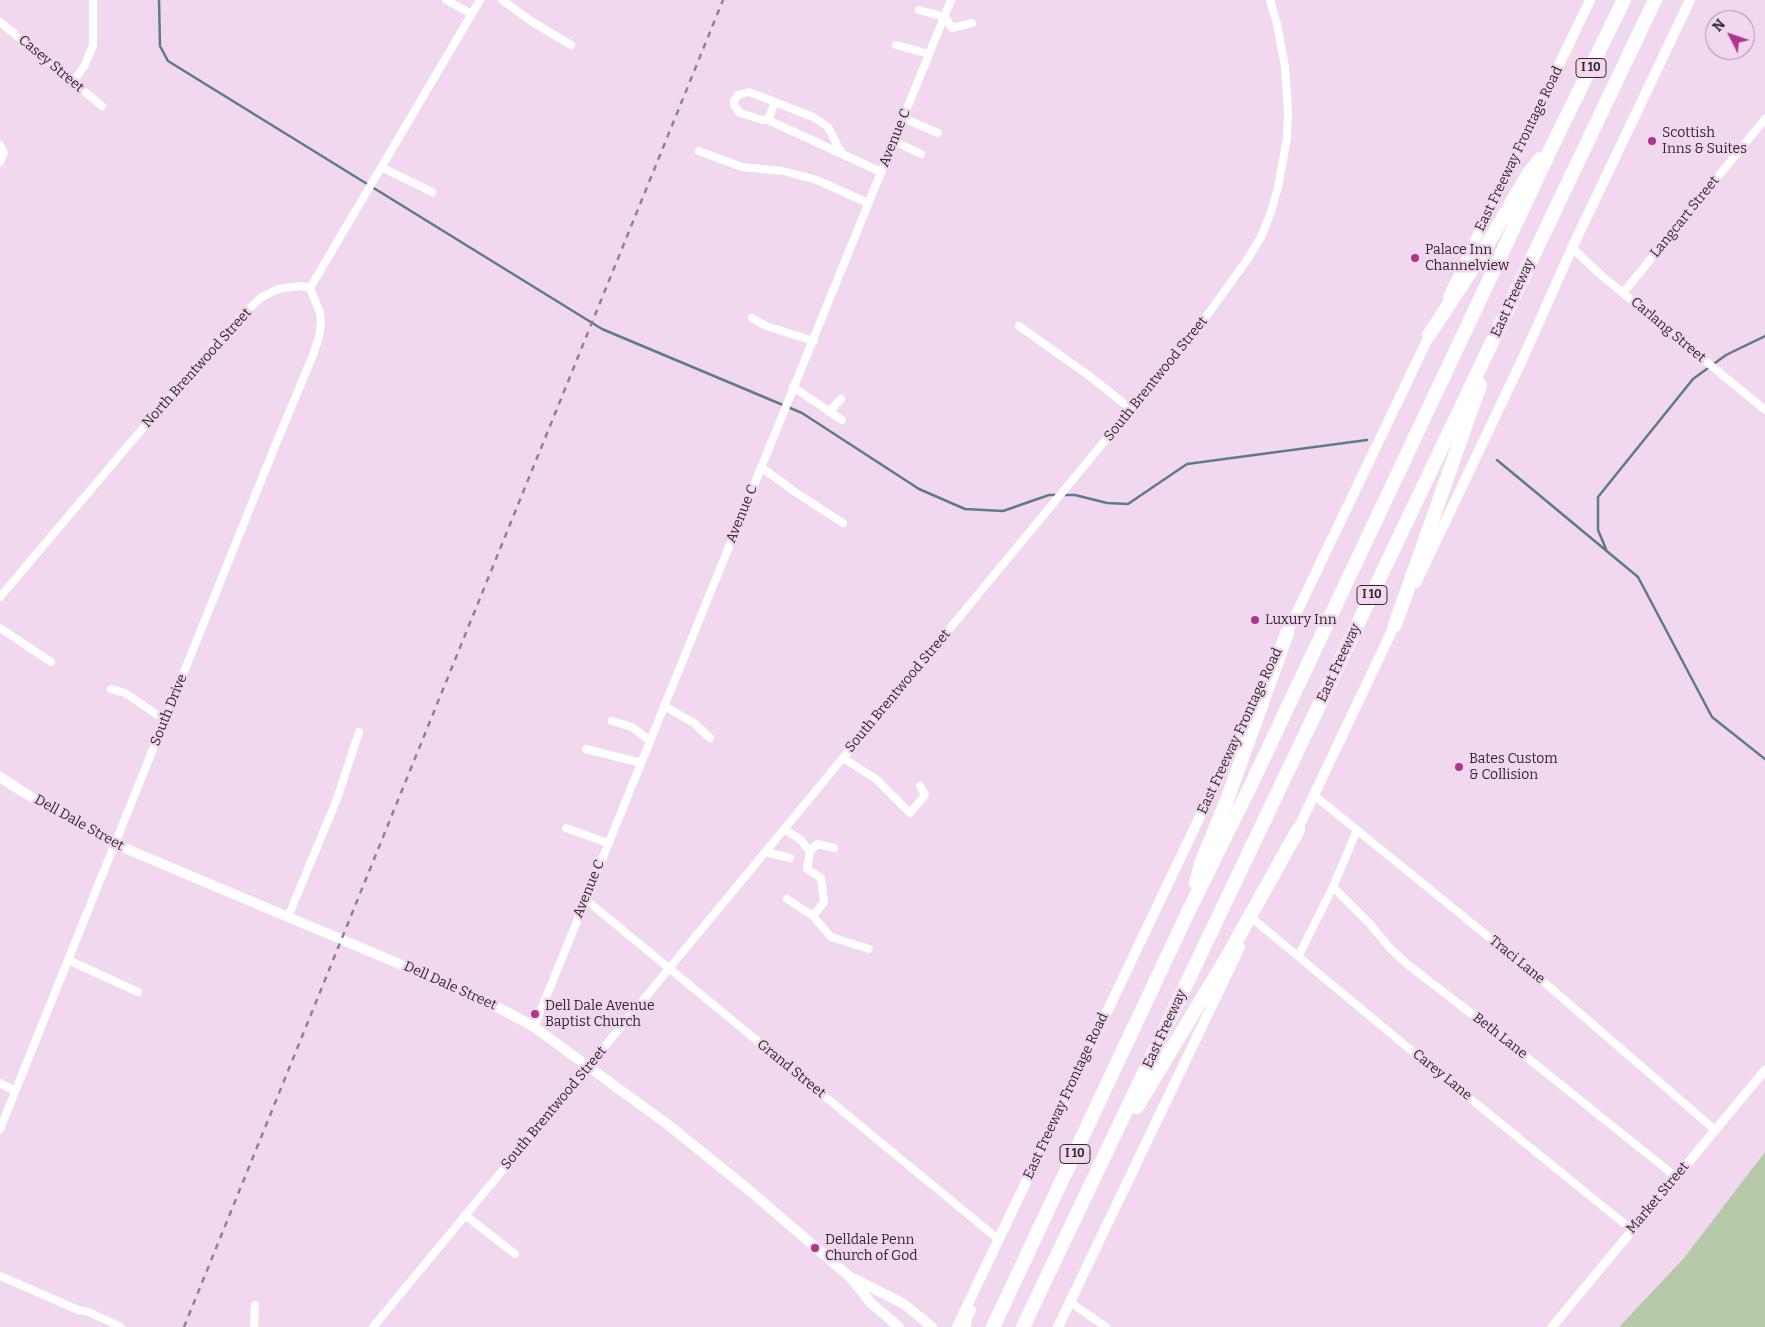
<!DOCTYPE html>
<style>
body{margin:0}
#map{position:relative;width:1765px;height:1327px;overflow:hidden;background:#f1d8ee;font-family:Bitter,serif}
canvas{display:block}
.north{position:absolute;left:1705px;top:10px;width:50px;height:50px;box-sizing:border-box;background:#f1d8ee;border:1px solid #a592a2;border-radius:50%;rotate:311deg;font-size:14px;font-weight:700;line-height:20px;text-align:center;color:#322831}
.north::after{content:'';display:block;margin:auto;width:18px;height:22px;background:#ae368b;clip-path:polygon(50% 0,100% 100%,50% 72%,0 100%)}
</style>
<div id="map">
<canvas width="1765" height="1327"></canvas>
<div class="north">N</div>
</div>
<script>
const g = document.querySelector('canvas').getContext('2d');
g.lineJoin = 'round';
function fillPath(path, color) {
  g.fillStyle = color;
  g.fill(path, 'evenodd');
}
function poly(rows) {
  const path = new Path2D();
  for (const r of rows) {
    path.moveTo(r[0], r[1]);
    for (let i = 2; i < r.length; i += 2) path.lineTo(r[i], r[i + 1]);
  }
  return path;
}
function stroke(path, color, width, dash) {
  g.strokeStyle = color;
  g.lineWidth = width;
  g.lineCap = dash ? 'butt' : 'round';
  g.setLineDash(dash || []);
  g.stroke(path);
}
function drawText(font, color, halo, rows, align = 'center') {
  g.font = font + ' Bitter,serif';
  g.lineWidth = 5;
  g.setLineDash([]);
  g.textBaseline = 'middle';
  g.strokeStyle = halo;
  g.fillStyle = color;
  for (const [text, x, y, turn = 0] of rows) {
    g.save();
    g.translate(x, y);
    g.rotate((+turn || 0) * Math.PI / 180);
    g.textAlign = isNaN(turn) ? turn : align;
    if (halo) g.strokeText(text, 0, 0);
    g.fillText(text, 0, 0);
    g.restore();
  }
}
const green = poly([
 [1765,1152,1765,1327,1619,1327,1684,1258]
]);
const stream = poly([
 [159,0,160,46,168,61,602,329,802,413,919,489,965,509,1003,511,1049,495,1075,495,1107,503,1128,504,1187,464,1367,440],
 [1497,460,1638,577,1712,717,1765,759],
 [1606,549,1598,530,1598,497,1693,379,1726,355,1765,336]
]);
const minor = poly([
 [446,0,472,14],
 [502,0,534,23,571,45],
 [919,10,945,17,952,28,972,23],
 [0,22,102,106],
 [896,45,929,54],
 [73,82,85,65,93,45,93,0],
 [903,118,938,133],
 [768,120,763,120,740,113,734,105,734,101,738,95,749,92,775,102],
 [894,141,921,154],
 [0,145,4,153,0,162],
 [699,151,742,167,783,171,817,180,868,203],
 [842,154,828,127,813,117,775,102,768,120,842,154,881,172],
 [381,167,432,192],
 [1572,248,1602,276,1765,410],
 [1623,293,1765,119],
 [752,318,766,326,814,341],
 [1019,326,1088,375,1131,409],
 [793,387,842,420],
 [829,412,841,399],
 [761,467,795,492,843,523],
 [0,597,175,390,242,315,262,297,278,289,300,286,310,288,480,0],
 [0,628,51,662],
 [111,689,125,693,165,720],
 [664,706,694,723,710,738],
 [612,721,632,727,650,741],
 [586,749,641,763],
 [843,758,876,779,910,813,925,795,920,786],
 [1315,796,1538,977,1715,1130],
 [566,828,608,843],
 [784,829,801,840,810,852],
 [766,852,790,858],
 [1333,887,1369,923,1390,948,1407,964,1499,1035,1676,1177],
 [585,899,998,1239],
 [787,899,813,916,831,937,869,949],
 [813,916,824,902,821,878,807,869,810,852,817,844,834,848],
 [288,917,337,799,359,732],
 [1253,919,1430,1066,1632,1230],
 [1299,955,1333,887,1357,830],
 [68,960,138,992],
 [534,1027,951,0],
 [0,1083,15,1091],
 [0,1129,275,446,313,355,319,337,321,322,320,313,310,288],
 [465,1215,515,1254],
 [0,1276,78,1310,89,1312,121,1327],
 [1070,1302,1106,1327],
 [254,1327,255,1305],
 [373,1327,1198,328,1247,260,1261,237,1271,212,1278,187,1287,138,1288,111,1285,67,1277,24,1270,0]
]);
const tertiary = poly([
 [1552,1327,1765,1070]
]);
const secondary = poly([
 [1448,297,1590,0],
 [1416,583,1523,358,1572,248,1690,0],
 [1285,637,1432,330],
 [0,777,23,792,115,844,447,984,505,1011,534,1027,667,1124,749,1190,850,1277,871,1303,899,1327],
 [1295,835,1397,620],
 [855,1279,904,1304,932,1327],
 [957,1327,1264,682],
 [966,1327,967,1317,971,1310],
 [1058,1327,1240,947]
]);
const motorway = poly([
 [1429,335,1480,257,1529,173,1540,159],
 [1395,625,1480,385],
 [1196,883,1201,864,1227,800,1287,633],
 [1137,1107,1230,952,1298,830],
 [993,1327,1190,908,1250,787,1557,136,1624,0],
 [1023,1327,1655,0]
]);
const rail = poly([
 [184,1327,723,0]
]);
const markers = [
 [1652,141,5,"#ae368b"],
 [1415,258,5,"#ae368b"],
 [1255,620,5,"#ae368b"],
 [1459,767,5,"#ae368b"],
 [535,1014,5,"#ae368b"],
 [815,1248,5,"#ae368b"]
];
const shields = [
 [1591,68,30],
 [1372,595,30],
 [1075,1154,30]
];
const shieldNames = [
 ["I 10",1591,68],
 ["I 10",1372,595],
 ["I 10",1075,1154]
];
const streetNames = [
 ["Casey Street",51,64,40],
 ["Avenue C",895,138,-68],
 ["East Freeway Frontage Road",1519,149,-64],
 ["Langcart Street",1685,217,-51],
 ["East Freeway",1513,298,-65],
 ["Carlang Street",1668,330,40],
 ["North Brentwood Street",197,368,-48],
 ["South Brentwood Street",1156,379,-51],
 ["Avenue C",742,514,-68],
 ["East Freeway",1339,663,-65],
 ["South Brentwood Street",898,691,-50],
 ["South Drive",169,710,-68],
 ["East Freeway Frontage Road",1240,731,-65],
 ["Dell Dale Street",79,823,29],
 ["Avenue C",589,889,-68],
 ["Traci Lane",1517,960,39],
 ["Dell Dale Street",450,986,24],
 ["East Freeway",1165,1029,-65],
 ["Beth Lane",1500,1036,38],
 ["Grand Street",791,1069,39],
 ["Carey Lane",1442,1075,39],
 ["East Freeway Frontage Road",1066,1096,-65],
 ["South Brentwood Street",554,1108,-50],
 ["Market Street",1658,1198,-50]
];
const poiNames = [
 ["Scottish",1662,133],
 ["Inns & Suites",1662,149],
 ["Palace Inn",1425,250],
 ["Channelview",1425,266],
 ["Luxury Inn",1265,620],
 ["Bates Custom",1469,759],
 ["& Collision",1469,775],
 ["Dell Dale Avenue",545,1006],
 ["Baptist Church",545,1022],
 ["Delldale Penn",825,1240],
 ["Church of God",825,1256]
];
fillPath(green, '#b6caaa');
stroke(stream, '#5e7b88', 2.5);
stroke(minor, '#fff', 8);
stroke(tertiary, '#fff', 9);
stroke(secondary, '#fff', 10);
stroke(motorway, '#fff', 14);
stroke(rail, '#91808f', 2.5, [6, 6]);
for (const [x, y, r, color] of markers) {
  const dot = new Path2D();
  dot.arc(x, y, r, 0, 2 * Math.PI);
  g.fillStyle = color;
  g.fill(dot);
  stroke(dot, '#f1d8ee', 2);
}
for (const [x, y, w] of shields) {
  const box = new Path2D();
  box.roundRect(x - w / 2, y - 9.5, w, 19, 4);
  g.fillStyle = '#f1d8ee';
  g.fill(box);
  stroke(box, '#322831', 1);
}
drawText('bold 12px', '#322831', null, shieldNames);
drawText('14px', '#322831', '#f1d8ee', streetNames);
drawText('14px', '#322831', '#f1d8ee', poiNames, 'left');
</script>
